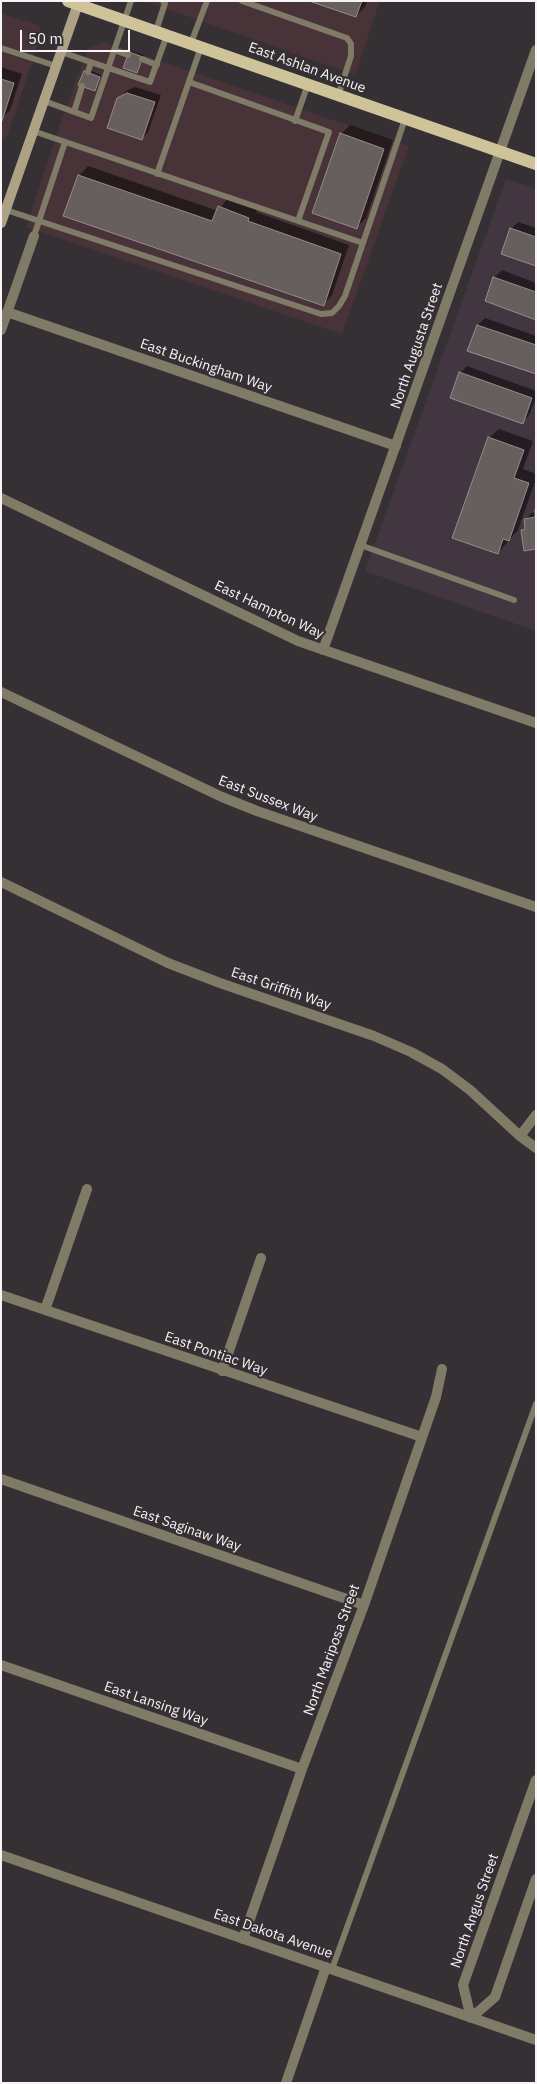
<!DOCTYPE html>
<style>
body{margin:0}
#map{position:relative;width:537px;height:2084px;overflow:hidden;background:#353034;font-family:"IBM Plex Sans",sans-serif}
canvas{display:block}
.frame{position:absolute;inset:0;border:2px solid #f7f3f6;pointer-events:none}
.scale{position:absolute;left:20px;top:30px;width:110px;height:22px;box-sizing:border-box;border:2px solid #f7f3f6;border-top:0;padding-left:6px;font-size:15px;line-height:18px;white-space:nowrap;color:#f7f3f6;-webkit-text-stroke:4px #353034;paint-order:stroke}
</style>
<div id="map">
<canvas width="537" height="2084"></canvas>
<div class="frame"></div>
<div class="scale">50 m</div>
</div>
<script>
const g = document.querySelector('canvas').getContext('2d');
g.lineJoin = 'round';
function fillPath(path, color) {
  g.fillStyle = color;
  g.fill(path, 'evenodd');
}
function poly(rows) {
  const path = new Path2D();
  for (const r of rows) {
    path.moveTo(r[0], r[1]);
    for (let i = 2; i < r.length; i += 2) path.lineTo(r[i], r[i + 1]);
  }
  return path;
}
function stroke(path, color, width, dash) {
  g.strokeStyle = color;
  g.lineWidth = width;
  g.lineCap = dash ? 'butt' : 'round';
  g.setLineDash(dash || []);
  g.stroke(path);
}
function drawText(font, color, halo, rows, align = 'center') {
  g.font = font + ' "IBM Plex Sans",sans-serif';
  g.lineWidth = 4.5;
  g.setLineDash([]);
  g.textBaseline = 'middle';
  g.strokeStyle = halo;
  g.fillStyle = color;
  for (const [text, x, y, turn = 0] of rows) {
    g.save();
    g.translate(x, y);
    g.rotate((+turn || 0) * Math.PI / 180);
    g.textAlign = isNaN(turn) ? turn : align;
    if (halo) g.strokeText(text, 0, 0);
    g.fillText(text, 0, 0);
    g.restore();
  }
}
const commercial = poly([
 [144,1,380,1,355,75],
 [1,13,35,24,39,26,42,32,6,140,1,138],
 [105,42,409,146,342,334,26,227,63,116,88,48]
]);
const built = poly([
 [506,179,536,189,536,631,365,571]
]);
const shadow = poly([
 [313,1,367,1,365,7,356,16],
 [132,51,144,55,136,72,130,53],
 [1,67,22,74,10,110,1,119],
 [87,69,101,75,95,89],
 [135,87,161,95,148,132,141,139,118,99,126,91],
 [350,125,393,140,366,218,357,227,341,134],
 [88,166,218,211,228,198,257,209,256,212,349,245,332,295,323,305,79,176],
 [518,222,536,228,536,265,511,229],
 [502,270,536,283,536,318,486,300,495,277],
 [485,318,536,336,536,373,478,325],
 [467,366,536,391,536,398,529,415,522,422,460,373],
 [499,429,533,441,523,469,536,474,536,479,518,530,498,553,489,438],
 [536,512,536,548,522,530,526,526,525,520,532,513]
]);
const building = poly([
 [309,1,362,1,356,17,309,1],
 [129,52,143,57,137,73,123,68,129,52],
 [84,71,100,77,95,91,78,85,84,71],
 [1,79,14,83,2,121,1,121,1,79],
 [127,93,155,102,142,140,107,128,117,98,127,93],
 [340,133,384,149,357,229,312,213,340,133],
 [78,175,212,221,218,206,249,218,248,221,341,254,324,306,63,216,78,175],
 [510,228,536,237,536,266,501,254,510,228],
 [493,277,536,292,536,320,485,301,493,277],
 [477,325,536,345,536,374,467,351,477,325],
 [459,372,532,398,523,424,450,398,459,372],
 [488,437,524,450,514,478,529,483,509,541,503,539,498,554,452,538,488,437],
 [535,510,536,510,536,549,524,551,521,530,525,529,524,519,535,517,535,510]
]);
const service = poly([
 [242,1,347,38,351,44,351,56,338,96],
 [156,31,165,3,163,1],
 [191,43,207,1],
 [1,48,56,66],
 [114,50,128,55],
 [61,52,150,82,167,35],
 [142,59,157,65],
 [88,72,91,62],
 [189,82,329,132,298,221],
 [44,101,91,118,131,1],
 [74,112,82,86],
 [295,121,308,84],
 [33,131,363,243],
 [157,174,201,47],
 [6,210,321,314,332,313,339,306,345,296,405,119],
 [34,236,65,142],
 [360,545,514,600],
 [332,1969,536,1404]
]);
const minor = poly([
 [7,312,396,446],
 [1,330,34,236],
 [1,498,298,641,536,723],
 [323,650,536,50],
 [1,692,222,797,257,811,536,907],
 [1,882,168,963,220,983,374,1036,411,1052,442,1069,470,1090,520,1136,536,1148],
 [520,1136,536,1115],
 [1,1295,422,1437],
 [45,1310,87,1189],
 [222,1371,261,1258],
 [1,1479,364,1605],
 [1,1665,302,1769],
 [536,1780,463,1985,471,2018,495,1997,536,1879],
 [243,1939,302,1769,364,1605,436,1397,442,1369],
 [286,2083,326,1967]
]);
const tertiary = poly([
 [1,1855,536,2040]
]);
const secondary = poly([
 [1,223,79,1]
]);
const primary = poly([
 [68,1,536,164]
]);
const streetNames = [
 ["East Ashlan Avenue",307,68,20],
 ["North Augusta Street",417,346,-71],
 ["East Buckingham Way",206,366,19],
 ["East Hampton Way",269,610,25],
 ["East Sussex Way",268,799,21],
 ["East Griffith Way",281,989,19],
 ["East Pontiac Way",216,1354,19],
 ["East Saginaw Way",187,1529,19],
 ["North Mariposa Street",332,1650,-70],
 ["East Lansing Way",156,1704,19],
 ["North Angus Street",475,1911,-71],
 ["East Dakota Avenue",273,1934,19]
];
fillPath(commercial, '#473338');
fillPath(built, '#423740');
fillPath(shadow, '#0007');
fillPath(building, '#675f5d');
stroke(building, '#958c8a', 1);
stroke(service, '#807b67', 6);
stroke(minor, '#807b67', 10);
stroke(tertiary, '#807b67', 10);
stroke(secondary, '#ada384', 10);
stroke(primary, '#cfc39a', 12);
drawText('14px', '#f7f3f6', '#353034', streetNames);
</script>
